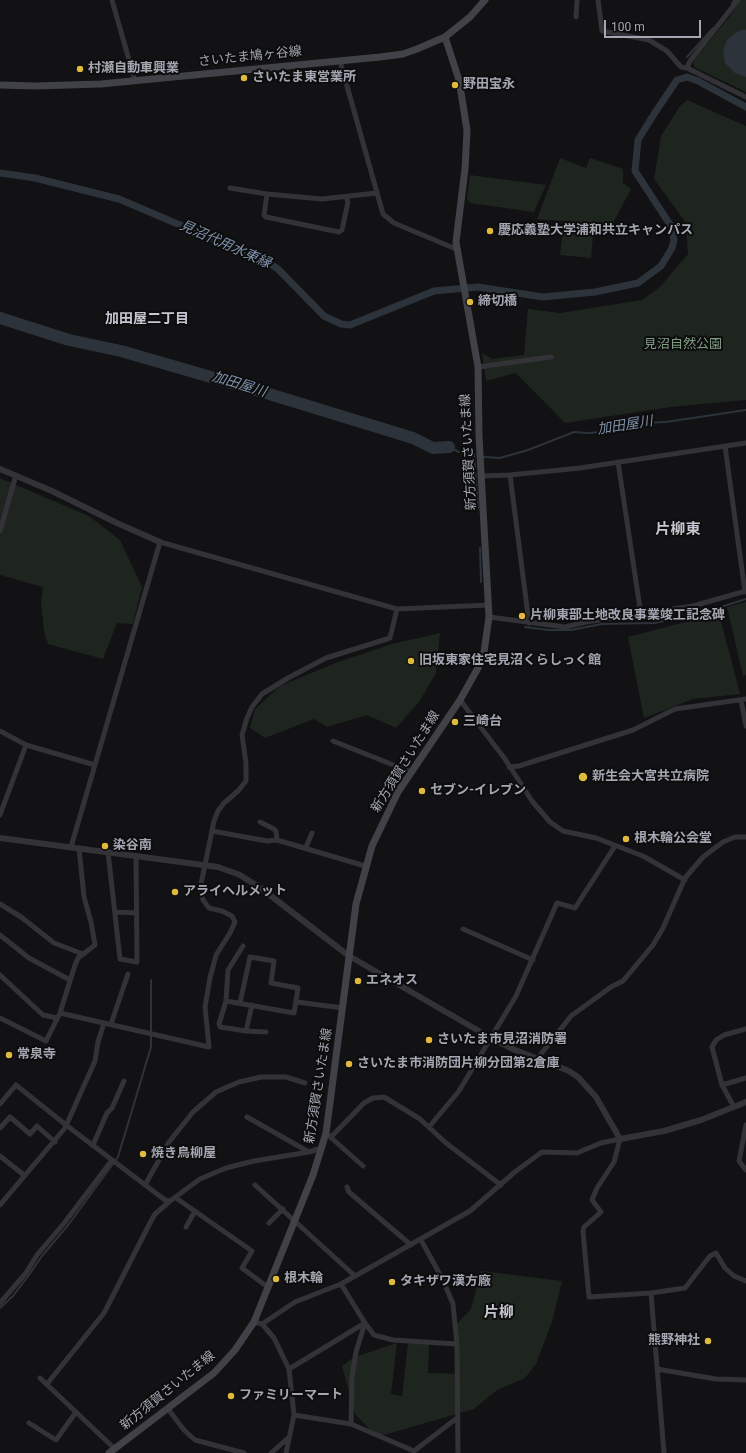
<!DOCTYPE html>
<meta charset="utf-8">
<style>
body{margin:0}
#map{position:relative;width:746px;height:1453px;overflow:hidden;background:#121113;font-family:Roboto,sans-serif}
canvas{display:block}
.scale{position:absolute;left:604px;top:20px;width:97px;height:18px;box-sizing:border-box;border:2px solid #a4a7b2;border-top:0;padding-left:5px;font-size:12px;line-height:14px;white-space:nowrap;color:#a4a7b2;-webkit-text-stroke:3px #0d0d0e;paint-order:stroke}
</style>
<div id="map">
<canvas width="746" height="1453"></canvas>
<div class="scale">100 m</div>
</div>
<script>
const g = document.querySelector('canvas').getContext('2d');
g.lineJoin = 'round';
function fillPath(path, color) {
  g.fillStyle = color;
  g.fill(path, 'evenodd');
}
function poly(rows) {
  const path = new Path2D();
  for (const r of rows) {
    path.moveTo(r[0], r[1]);
    for (let i = 2; i < r.length; i += 2) path.lineTo(r[i], r[i + 1]);
  }
  return path;
}
function stroke(path, color, width, dash) {
  g.strokeStyle = color;
  g.lineWidth = width;
  g.lineCap = dash ? 'butt' : 'round';
  g.setLineDash(dash || []);
  g.stroke(path);
}
function drawText(font, color, halo, rows, align = 'center') {
  g.font = font + ' Roboto,"Noto Sans JP",sans-serif';
  g.lineWidth = 4;
  g.setLineDash([]);
  g.textBaseline = 'middle';
  g.strokeStyle = halo;
  g.fillStyle = color;
  for (const [text, x, y, turn = 0] of rows) {
    g.save();
    g.translate(x, y);
    g.rotate((+turn || 0) * Math.PI / 180);
    g.textAlign = isNaN(turn) ? turn : align;
    if (halo) g.strokeText(text, 0, 0);
    g.fillText(text, 0, 0);
    g.restore();
  }
}
const green = poly([
 [740,0,746,0,746,92,694,67,693,61,730,16],
 [687,100,746,126,746,400,671,407,565,423,516,373,486,381,482,353,492,359,524,355,528,309,560,313,642,300,660,287,688,254,686,223,654,179,661,136,680,106],
 [560,158,586,168,590,158,623,169,623,183,631,189,612,225,537,219],
 [470,175,546,185,534,212,470,203,467,199],
 [564,222,594,225,591,258,560,255],
 [0,478,89,516,120,540,142,587,133,624,117,623,103,659,48,644,44,631,41,601,43,587,0,575],
 [746,602,746,675,743,676,727,607],
 [719,613,740,694,693,699,644,718,628,637],
 [440,633,436,673,419,702,396,728,367,715,327,727,314,719,265,738,250,728,255,709,280,686,338,662,392,644],
 [481,1271,562,1281,552,1322,536,1364,525,1378,497,1390,474,1409,377,1437,355,1414,342,1366,354,1357,397,1343,391,1394,402,1396,408,1343,429,1344,428,1373,459,1374,457,1324,471,1309]
]);
const water = poly([
 [744,29,746,30,746,77,735,73,725,63,723,51,727,40,735,33]
]);
const stream = poly([
 [732,4,734,0],
 [687,57,713,28],
 [449,447,459,452,474,454],
 [474,454,478,508],
 [484,457,500,458,528,450,574,432,588,433,613,431,642,423,666,422,746,410],
 [480,548,481,582],
 [525,627,549,630,571,630,602,624,654,623,699,614,746,599],
 [0,1308,13,1296,29,1275,42,1256,69,1224,118,1157,151,1047,151,980]
]);
const canal = poly([
 [0,173,35,178,119,199,269,263,278,269,324,316,341,324,350,325,434,291,478,287,543,297,595,292,638,283,661,266,672,248,674,240,671,226,635,171,638,140,654,114,677,80,687,77,698,81,746,107]
]);
const river = poly([
 [0,318,69,340,121,351,266,393,413,438,433,448,449,447]
]);
const minor = poly([
 [112,0,135,81],
 [598,0,602,31,649,40,667,51,681,67,687,68],
 [738,0,690,61,687,68,746,97],
 [576,17,577,0],
 [340,61,383,214,394,223,456,249],
 [230,188,267,194,322,199,377,193],
 [267,194,264,215,266,217,339,232,342,230,348,202,346,197],
 [478,367,551,357],
 [725,446,745,592],
 [618,462,641,615],
 [510,475,580,468,746,443],
 [481,476,510,475,529,623],
 [0,531,16,475],
 [489,617,565,627,586,622,693,606,746,591],
 [460,700,505,759,532,801,550,822,563,831,596,838,643,856,685,880],
 [741,700,746,726],
 [0,731,26,745,95,765],
 [333,741,411,772],
 [509,767,519,766,633,730,675,709,746,699],
 [0,815,26,745],
 [260,822,274,829,276,831,277,840,365,866],
 [212,831,267,841,277,840],
 [71,847,160,542,397,609,489,605],
 [306,847,312,833],
 [108,852,120,959,137,962,136,856],
 [0,904,21,917,54,943,83,954],
 [115,912,137,913],
 [463,929,533,960],
 [0,935,29,958,70,980],
 [243,946,228,970,226,1001,219,1024,220,1027,246,1031,266,1032],
 [0,975,43,1015,57,1018],
 [226,1001,294,1013,298,988,271,983,274,961,250,957,240,1003],
 [297,1002,343,1008],
 [60,1013,209,1047,205,1007,210,978,216,955,230,933,235,922,232,916,222,911,209,908,203,900,200,889,214,821,218,811,224,803,238,791,246,781,246,763,242,735,247,718,252,707,262,694,288,678,326,658,390,638,397,609],
 [0,1018,46,1041,60,1013,75,965,78,958,95,945,91,922,84,897,79,848],
 [111,1024,128,974],
 [246,1031,252,1005],
 [537,1059,571,1016,611,987,623,981,653,945,663,928,685,878,703,857,723,842,735,837,746,837],
 [722,1085,746,1078],
 [0,1104,16,1085,66,1125,165,1200,170,1201,200,1179,226,1168,254,1161,309,1152,322,1148],
 [734,1107,722,1085,712,1047,716,1040,724,1035,746,1029],
 [247,1117,309,1152],
 [746,1125,739,1161,746,1170],
 [429,1127,459,1091,516,996,557,903,575,908,615,846],
 [0,1128,10,1117,30,1134,37,1126,55,1142],
 [328,1135,363,1166],
 [331,1137,364,1103,373,1098,384,1097,420,1119,446,1143,501,1185],
 [93,1145,107,1113,112,1108,124,1081],
 [0,1156,24,1175],
 [145,1185,169,1142,193,1112,216,1092,239,1082,261,1077,286,1077,305,1083],
 [255,1185,355,1276],
 [347,1187,349,1192,363,1204,411,1245],
 [176,1198,252,1251,242,1268,269,1288],
 [0,1205,65,1128,95,1061,98,1042,104,1023],
 [269,1223,283,1209],
 [186,1227,195,1211],
 [421,1240,443,1280,453,1304,457,1344,458,1453],
 [341,1284,365,1323,356,1352,352,1376,351,1424],
 [651,1293,664,1453],
 [0,1303,26,1273,37,1255,65,1222,112,1160],
 [254,1322,262,1324,274,1338,289,1369,294,1415,286,1453],
 [262,1324,295,1302,341,1284,470,1211,516,1171,542,1152,577,1153,601,1143,620,1139,614,1162,597,1188,592,1200,601,1212,584,1227,583,1231,589,1297,651,1293,685,1288,710,1256,716,1253,725,1268,734,1276,746,1281],
 [289,1369,365,1323,374,1335,393,1340,457,1344],
 [657,1369,716,1379,746,1380],
 [40,1378,115,1449],
 [47,1384,104,1313,151,1221,155,1214,170,1201],
 [168,1409,184,1430,195,1440,244,1453],
 [294,1415,351,1424,414,1451,457,1418],
 [29,1423,56,1440,76,1412],
 [271,1453,288,1438]
]);
const tertiary = poly([
 [0,469,52,491,119,524,160,542],
 [0,838,218,867,240,875,262,889,349,956,491,1038,515,1050,569,1071,578,1077,596,1097,620,1139,664,1131,701,1120,746,1102]
]);
const secondary = poly([
 [0,85,35,86,101,84,380,57,403,54,417,49,445,37,470,17,485,0],
 [109,1453,214,1373,235,1350,254,1322,313,1175,326,1133,356,904,372,846,398,792,460,700,478,668,484,652,489,617,479,436,478,367,456,242,465,169,467,130,459,80,445,37]
]);
const markers = [
 [80,69,4,"#e0ba3c"],
 [244,78,4,"#e0ba3c"],
 [455,85,4,"#e0ba3c"],
 [490,231,4,"#e0ba3c"],
 [470,302,4,"#e0ba3c"],
 [522,616,4,"#e0ba3c"],
 [411,661,4,"#e0ba3c"],
 [455,722,4,"#e0ba3c"],
 [583,777,5,"#e0ba3c"],
 [422,791,4,"#e0ba3c"],
 [626,839,4,"#e0ba3c"],
 [105,846,4,"#e0ba3c"],
 [175,892,4,"#e0ba3c"],
 [358,981,4,"#e0ba3c"],
 [429,1040,4,"#e0ba3c"],
 [9,1055,4,"#e0ba3c"],
 [349,1064,4,"#e0ba3c"],
 [143,1154,4,"#e0ba3c"],
 [276,1279,4,"#e0ba3c"],
 [392,1282,4,"#e0ba3c"],
 [708,1341,4,"#e0ba3c"],
 [231,1396,4,"#e0ba3c"]
];
const streetNames = [
 ["さいたま鳩ヶ谷線",250,57,-6],
 ["新方須賀さいたま線",469,452,-93],
 ["新方須賀さいたま線",406,762,-58],
 ["新方須賀さいたま線",319,1086,-81],
 ["新方須賀さいたま線",168,1391,-39]
];
const poiNames = [
 ["村瀬自動車興業",88,69],
 ["さいたま東営業所",252,78],
 ["野田宝永",463,85],
 ["慶応義塾大学浦和共立キャンパス",498,231],
 ["締切橋",478,302],
 ["片柳東部土地改良事業竣工記念碑",530,616],
 ["旧坂東家住宅見沼くらしっく館",419,661],
 ["三崎台",463,722],
 ["新生会大宮共立病院",592,777],
 ["セブン-イレブン",430,791],
 ["根木輪公会堂",634,839],
 ["染谷南",113,846],
 ["アライヘルメット",183,892],
 ["エネオス",366,981],
 ["さいたま市見沼消防署",437,1040],
 ["常泉寺",17,1055],
 ["さいたま市消防団片柳分団第2倉庫",357,1064],
 ["焼き鳥柳屋",151,1154],
 ["根木輪",284,1279],
 ["タキザワ漢方廠",400,1282],
 ["熊野神社",700,1341,"right"],
 ["ファミリーマート",239,1396]
];
const parkNames = [
 ["見沼自然公園",683,345]
];
const waterNames = [
 ["見沼代用水東縁",225,245,24],
 ["加田屋川",239,385,17],
 ["加田屋川",625,426,-9]
];
const neighbourhoodNames = [
 ["加田屋二丁目",147,319]
];
const quarterNames = [
 ["片柳東",678,530],
 ["片柳",499,1313]
];
fillPath(green, '#1e251f');
fillPath(water, '#2c333a');
stroke(stream, '#2c333a', 2);
stroke(canal, '#2c333a', 7);
stroke(river, '#2c333a', 12);
stroke(minor, '#333337', 5);
stroke(tertiary, '#333337', 6);
stroke(secondary, '#414247', 7);
for (const [x, y, r, color] of markers) {
  const dot = new Path2D();
  dot.arc(x, y, r, 0, 2 * Math.PI);
  g.fillStyle = color;
  g.fill(dot);
  stroke(dot, '#0d0d0e', 1.5);
}
drawText('13px', '#a4a7b2', '#0d0d0e', streetNames);
drawText('bold 13px', '#a4a7b2', '#0d0d0e', poiNames, 'left');
drawText('13px', '#7d9c82', '#0d0d0e', parkNames);
drawText('italic 14px', '#7e91ab', '#0d0d0e', waterNames);
drawText('bold 14px', '#c5c6cf', '#0d0d0e', neighbourhoodNames);
drawText('bold 15px', '#c5c6cf', '#0d0d0e', quarterNames);
</script>
